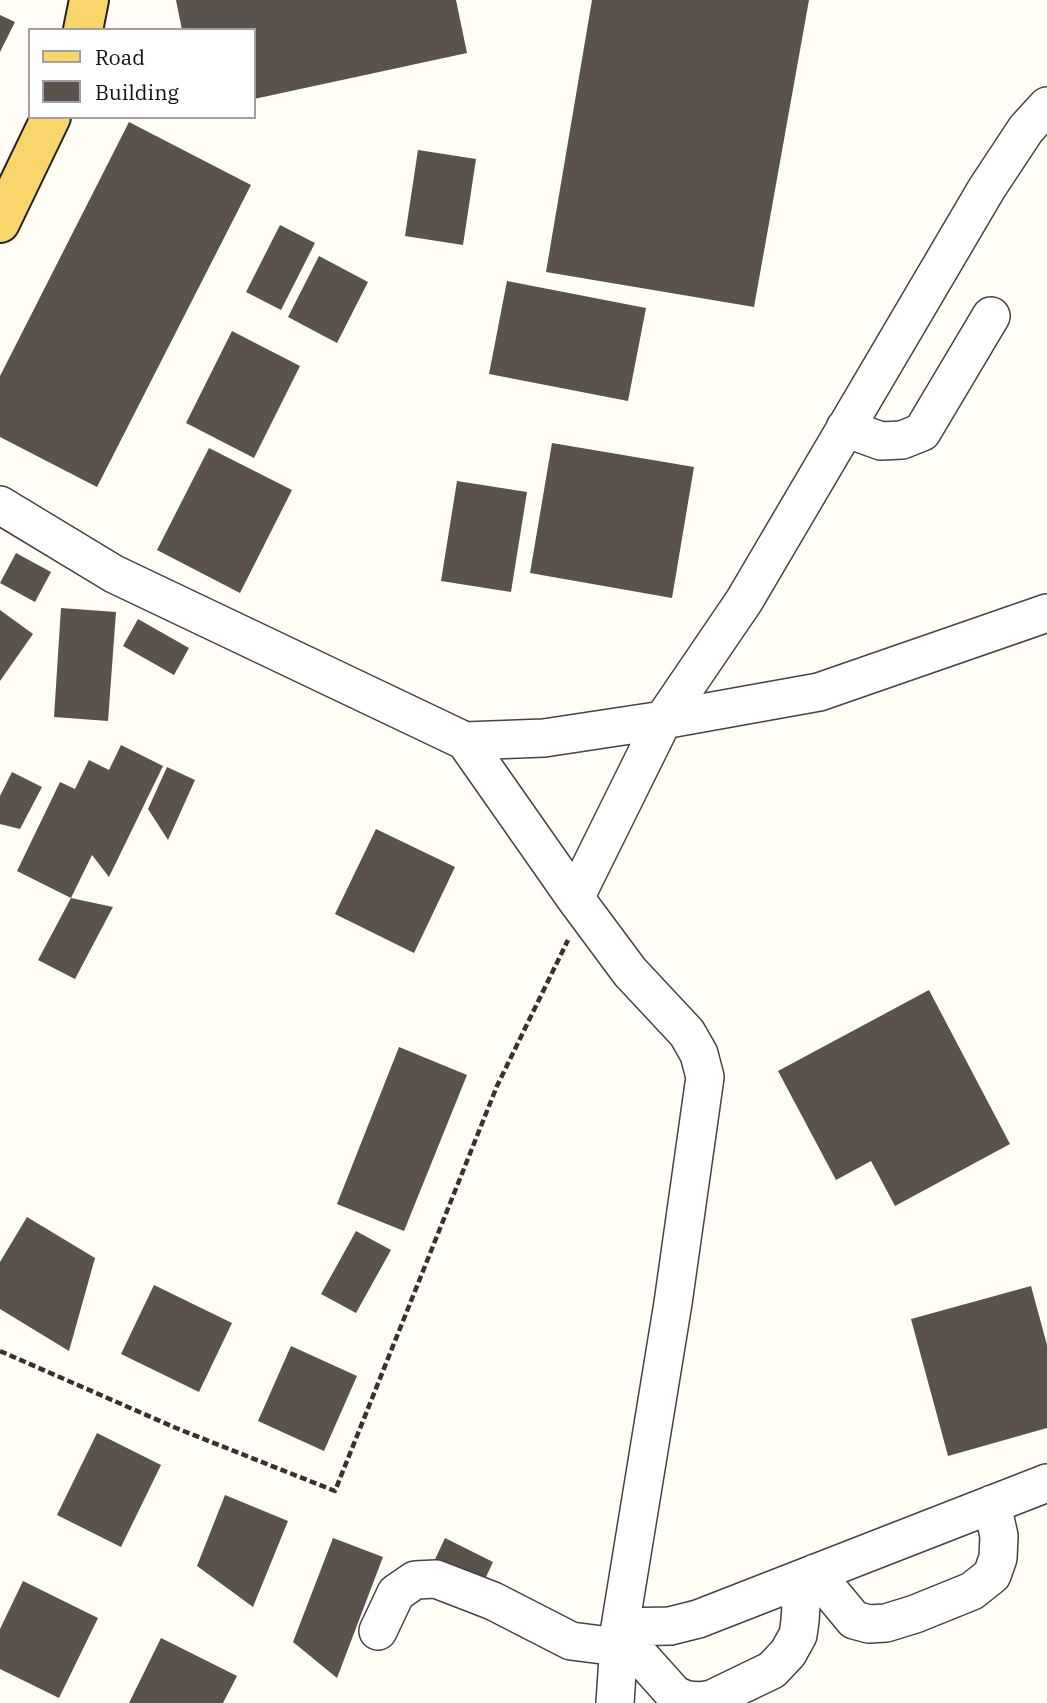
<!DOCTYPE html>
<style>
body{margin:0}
#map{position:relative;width:1047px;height:1703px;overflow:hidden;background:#fffdf5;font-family:"IBM Plex Serif",serif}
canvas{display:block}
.legend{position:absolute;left:28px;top:28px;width:228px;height:91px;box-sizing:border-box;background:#fff;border:2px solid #a0a0a0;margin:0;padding:9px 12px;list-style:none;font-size:21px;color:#111}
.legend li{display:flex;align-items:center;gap:14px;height:35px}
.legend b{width:35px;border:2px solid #a0a0a0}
</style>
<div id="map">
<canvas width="1047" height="1703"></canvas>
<ul class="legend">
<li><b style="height:9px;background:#f9d66b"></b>Road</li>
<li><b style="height:19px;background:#5a524d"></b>Building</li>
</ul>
</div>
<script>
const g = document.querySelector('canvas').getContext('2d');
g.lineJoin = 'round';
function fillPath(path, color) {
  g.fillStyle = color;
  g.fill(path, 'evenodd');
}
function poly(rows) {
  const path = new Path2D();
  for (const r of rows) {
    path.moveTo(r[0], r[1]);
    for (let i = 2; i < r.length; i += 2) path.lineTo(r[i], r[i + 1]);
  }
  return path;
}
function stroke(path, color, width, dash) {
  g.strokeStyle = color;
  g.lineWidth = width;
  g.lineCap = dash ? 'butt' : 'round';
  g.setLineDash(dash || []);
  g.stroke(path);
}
const building = poly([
 [176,0,456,0,467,53,254,99,254,30,182,30],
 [592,0,809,0,754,307,546,272],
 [0,15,15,22,0,52],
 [129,122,251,185,97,487,0,437,0,376],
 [418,150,476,159,463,245,405,236],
 [280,225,315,243,281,310,246,292],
 [319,256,368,282,337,343,288,317],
 [507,281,646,308,628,401,489,374],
 [232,331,300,366,254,458,186,423],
 [552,443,694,467,672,598,530,573],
 [209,448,292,490,240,593,157,550],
 [457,481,527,492,511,592,441,581],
 [16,553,51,572,35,602,0,583],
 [61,608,116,612,108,721,54,717],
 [0,610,33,634,0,681],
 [138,619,189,648,174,675,123,646],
 [121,745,163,766,109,877,92,855,71,898,17,871,60,782,75,789,89,760,109,770],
 [167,767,195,780,168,840,148,809],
 [12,772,42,787,20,829,0,824,0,796],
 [376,829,455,867,414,953,335,914],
 [71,898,113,907,75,979,38,960],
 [929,990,1010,1144,895,1206,871,1161,836,1180,778,1071],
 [399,1047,467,1075,404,1231,337,1204],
 [27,1217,95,1258,69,1351,0,1309,0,1262],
 [356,1231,391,1250,356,1313,321,1294],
 [154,1285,232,1323,199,1392,121,1354],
 [1031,1286,1047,1345,1047,1428,948,1456,911,1319],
 [291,1346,357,1376,324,1451,258,1421],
 [97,1433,161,1465,121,1547,57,1515],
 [225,1495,288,1521,253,1607,197,1566],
 [333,1538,383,1557,337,1678,293,1642],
 [445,1538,493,1562,473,1605,425,1581],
 [23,1581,98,1618,59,1698,0,1669,0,1629],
 [161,1638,237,1676,223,1703,129,1703]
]);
const path = poly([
 [0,1351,176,1428,335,1491,497,1086,568,940]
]);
const minor = poly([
 [845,428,881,441,902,440,922,432,991,316],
 [0,505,114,574,465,741,544,738,663,720,819,692,1047,613],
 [465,741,575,898,630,972,687,1033,699,1054,705,1077,673,1303,620,1627,670,1626,698,1619,1047,1483],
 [575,898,663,720,744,601,987,188,1026,129,1047,106],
 [815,1573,854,1620,869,1624,886,1623,915,1614,972,1591,992,1575,998,1558,999,1536,992,1504],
 [378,1631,396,1593,415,1580,436,1579,493,1601,571,1641,618,1647,640,1656,675,1695,687,1700,701,1701,712,1699,772,1670,788,1653,798,1635,800,1621,801,1605,793,1582],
 [615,1703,620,1627]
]);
const major = poly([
 [83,30,89,0],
 [0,223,51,117]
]);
fillPath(building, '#5a524d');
stroke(minor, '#444', 40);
stroke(major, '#222', 42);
stroke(path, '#333', 4.5, [7, 3.5]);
stroke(minor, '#fff', 37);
stroke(major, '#f9d66b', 38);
</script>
